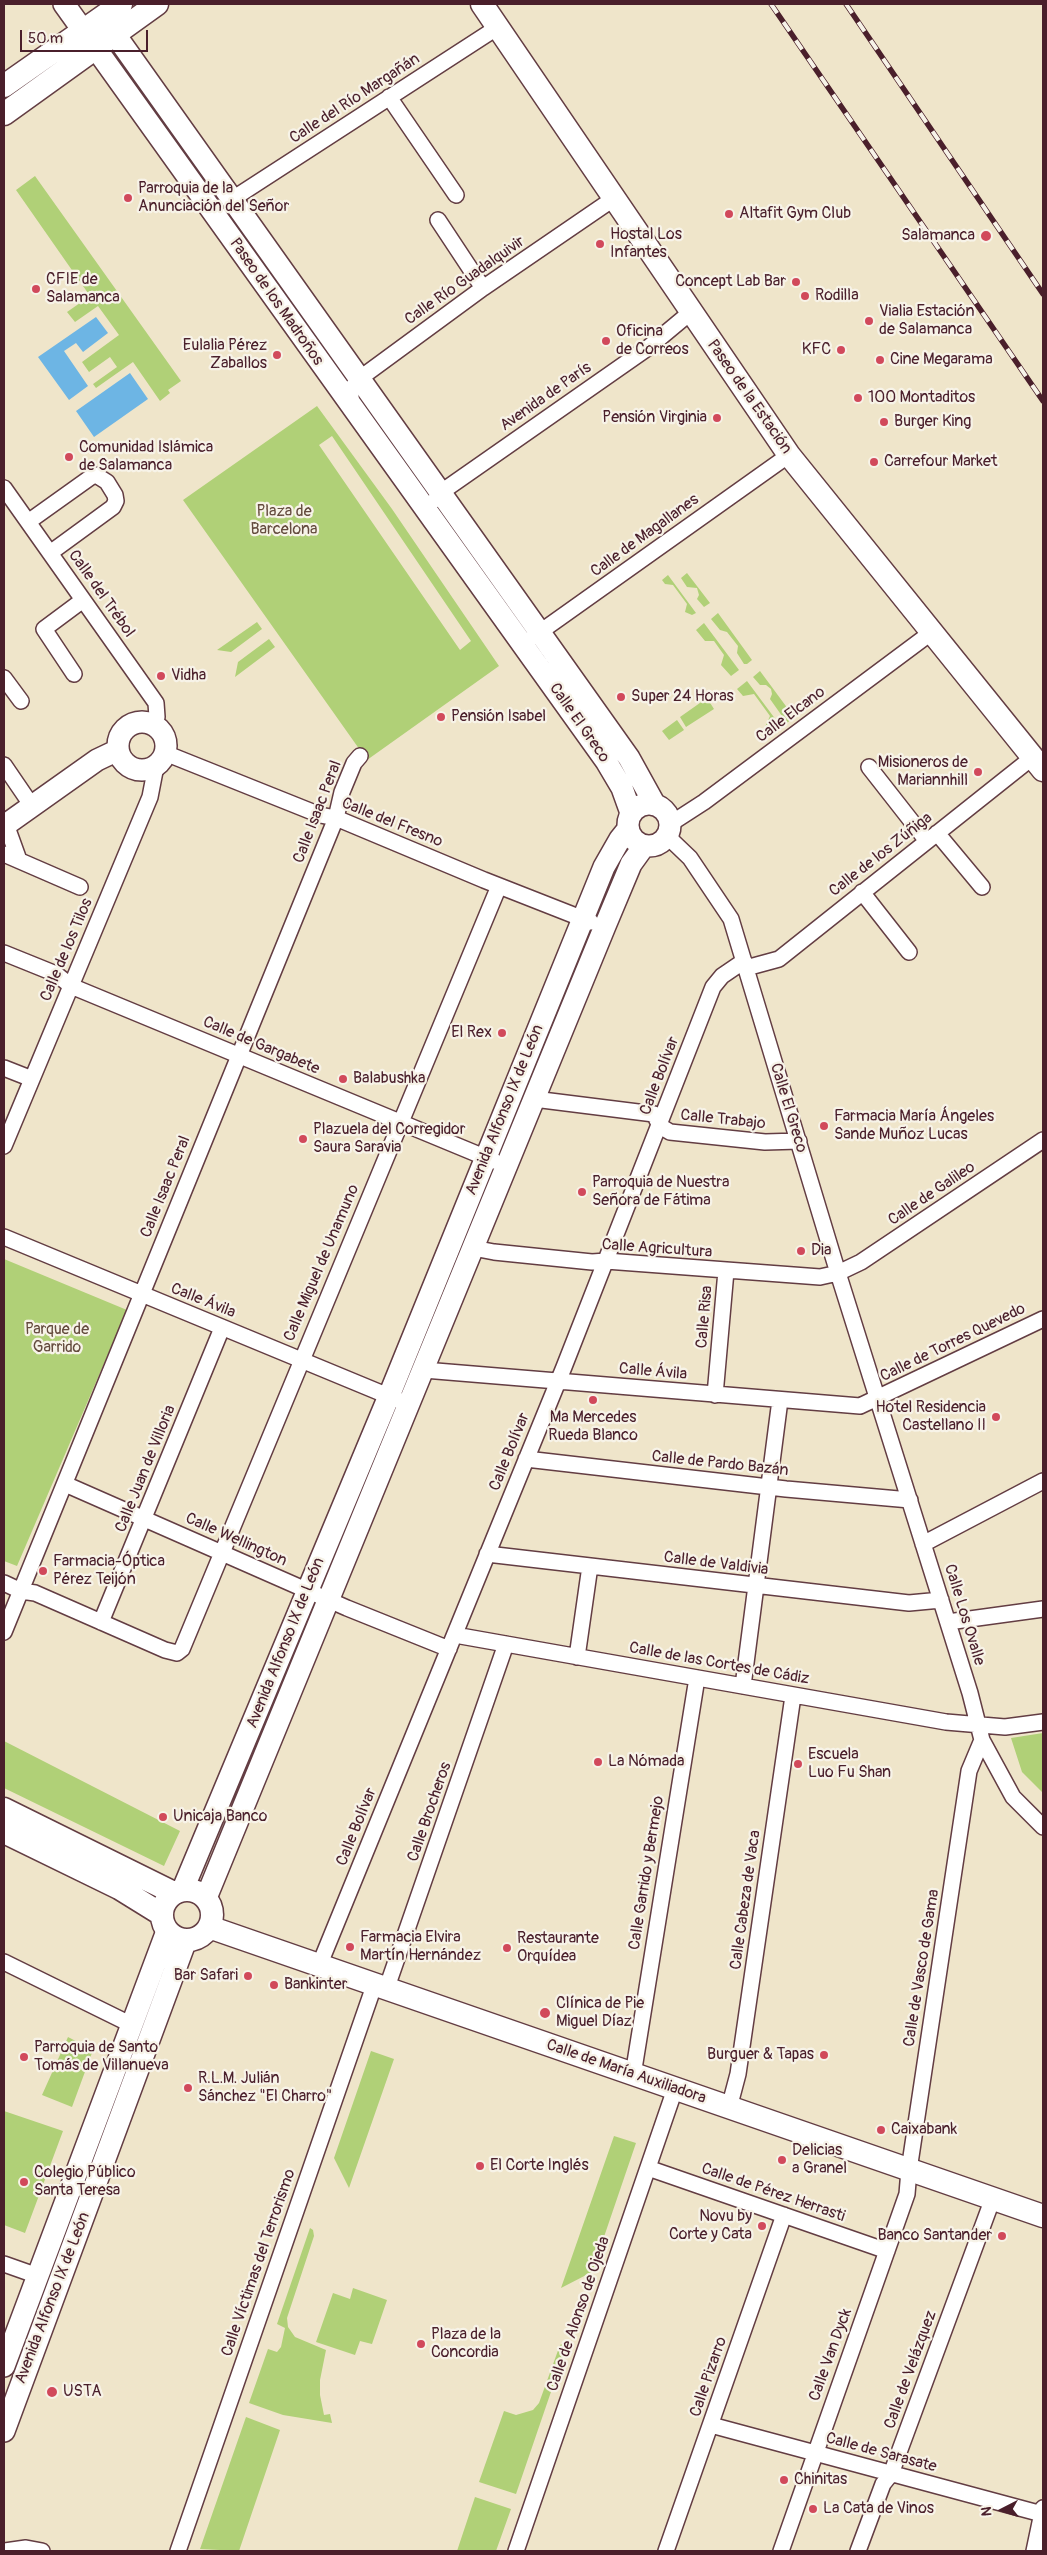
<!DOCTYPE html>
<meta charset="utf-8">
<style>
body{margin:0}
#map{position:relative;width:1047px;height:2555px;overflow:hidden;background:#efe5ca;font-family:Pangolin,sans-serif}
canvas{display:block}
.frame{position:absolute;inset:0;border:5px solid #4a1f2b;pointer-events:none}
.north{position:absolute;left:977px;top:2485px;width:50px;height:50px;-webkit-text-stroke:4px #f7f3e8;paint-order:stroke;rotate:265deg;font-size:14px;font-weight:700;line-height:20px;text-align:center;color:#4a1f2b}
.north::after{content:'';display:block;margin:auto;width:18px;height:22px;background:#4a1f2b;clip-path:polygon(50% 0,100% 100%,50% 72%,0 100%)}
.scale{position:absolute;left:20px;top:30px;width:128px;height:22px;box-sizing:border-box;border:2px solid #4a1f2b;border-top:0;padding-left:6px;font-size:15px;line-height:18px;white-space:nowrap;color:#4a1f2b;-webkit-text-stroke:4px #f7f3e8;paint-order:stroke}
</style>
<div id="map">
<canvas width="1047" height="2555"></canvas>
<div class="frame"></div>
<div class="north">N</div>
<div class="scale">50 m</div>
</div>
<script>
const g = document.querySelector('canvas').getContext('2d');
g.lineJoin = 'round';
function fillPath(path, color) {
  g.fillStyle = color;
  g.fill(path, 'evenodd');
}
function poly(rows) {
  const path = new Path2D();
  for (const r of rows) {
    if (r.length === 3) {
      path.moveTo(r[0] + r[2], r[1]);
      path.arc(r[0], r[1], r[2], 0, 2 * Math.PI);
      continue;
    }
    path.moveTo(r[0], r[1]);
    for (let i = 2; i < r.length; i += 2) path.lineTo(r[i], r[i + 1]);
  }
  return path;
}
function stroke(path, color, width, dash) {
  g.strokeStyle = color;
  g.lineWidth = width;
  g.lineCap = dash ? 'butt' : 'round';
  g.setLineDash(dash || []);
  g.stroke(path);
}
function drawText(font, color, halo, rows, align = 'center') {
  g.font = font + ' Pangolin,sans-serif';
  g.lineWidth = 4.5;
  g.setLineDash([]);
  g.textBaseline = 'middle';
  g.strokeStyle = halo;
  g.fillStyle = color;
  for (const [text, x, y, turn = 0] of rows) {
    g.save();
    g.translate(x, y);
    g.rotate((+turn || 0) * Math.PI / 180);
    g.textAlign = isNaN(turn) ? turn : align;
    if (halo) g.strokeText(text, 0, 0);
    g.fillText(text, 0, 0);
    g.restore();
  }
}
const green = poly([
 [35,176,181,381,168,390,170,393,160,401,133,362,96,388,93,384,117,367,110,357,89,372,82,362,119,335,98,306,75,322,67,312,90,296,16,190],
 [317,406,392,509,499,666,367,760,183,500],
 [332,436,471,641,460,650,319,445],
 [687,573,710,603,704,607,697,599,699,595,697,588,687,587,681,578],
 [668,575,696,613,692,615,685,612,687,604,673,585,665,584,662,580],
 [718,613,752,660,747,664,744,664,737,653,738,646,727,632,720,630,711,619],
 [257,622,262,629,231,652,217,650],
 [704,623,739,670,731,676,721,665,724,655,714,641,705,641,696,630],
 [269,639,275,647,235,677,238,662],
 [760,671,794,717,787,723,770,699,772,694,771,689,766,685,760,685,753,677],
 [747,681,782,728,771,736,765,727,770,716,754,694,743,696,737,689],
 [707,698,714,709,686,727,680,717],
 [677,720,684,730,669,740,662,731],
 [4,1259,127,1310,17,1566,4,1561],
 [1043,1733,1043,1790,1042,1792,1022,1772,1011,1738],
 [4,1741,180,1831,164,1866,4,1788],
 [68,2037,93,2050,72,2107,42,2095],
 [371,2051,394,2059,349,2188,334,2158],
 [4,2111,63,2131,25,2233,4,2225],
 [614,2136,636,2143,592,2272,561,2288],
 [310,2228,313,2230,314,2236,287,2318,288,2327,295,2337,326,2350,320,2380,320,2395,324,2415,330,2414,332,2423,283,2415,249,2403,268,2349,277,2352,281,2347,285,2328,277,2324],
 [353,2288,387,2300,372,2344,360,2341,355,2355,316,2342,333,2293,350,2299],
 [562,2344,566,2348,516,2494,479,2482,504,2411,516,2415,533,2410,539,2403,560,2345],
 [246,2417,280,2430,239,2551,200,2549],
 [475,2497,511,2509,496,2551,457,2551]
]);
const water = poly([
 [96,317,108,333,83,352,76,343,64,351,88,386,69,400,38,357],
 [130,373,148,399,94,437,76,411]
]);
const minor = poly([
 [389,97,456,195],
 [231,200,498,27],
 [438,220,483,288],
 [351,403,351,389,359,379,483,288,616,197],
 [4,488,156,703,157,717,153,724],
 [435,500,440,493,649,347,691,312],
 [28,522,91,477,96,475,107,482,115,495,116,501,113,507,50,553],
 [533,637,789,455],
 [74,674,44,629,83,600],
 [4,678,21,701],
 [165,753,320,815,336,818,484,880,591,922],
 [4,765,32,806],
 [869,767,927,841],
 [6,824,19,860],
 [670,824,704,802,932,632],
 [937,833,982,887],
 [667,836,690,858,731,919,838,1273,970,1693,982,1740,1013,1797,1043,1827],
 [4,854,80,887],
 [862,892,909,952],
 [4,953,56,974,71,986,494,1161],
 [746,968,779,959,1033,757],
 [4,1068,32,1079],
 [534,1099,654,1114,660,1126,670,1132,765,1142,799,1141],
 [4,1146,150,797,156,766],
 [4,1237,398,1400],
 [473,1248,494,1252,592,1262,606,1261,820,1277,838,1273,861,1262,1043,1140],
 [424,1370,860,1406,1043,1319],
 [715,1395,726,1271],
 [526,1459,786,1489,910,1500],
 [65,1484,347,1608,449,1649],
 [923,1544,1043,1481],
 [487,1554,909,1603,941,1600],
 [4,1583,21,1591,35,1593,165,1650,177,1653,182,1649,499,886],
 [101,1622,222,1328],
 [948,1622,1043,1609],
 [4,1632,336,818,342,792,354,763,360,756],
 [455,1635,946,1722,1005,1727,1043,1722],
 [577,1657,590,1566],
 [743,1686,780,1400],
 [4,1962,132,2025],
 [319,1966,564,1367,713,987,722,976,744,961],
 [386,1990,506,1644],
 [633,2075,697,1678],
 [729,2108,738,2074,793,1696],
 [648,2168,887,2251],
 [4,2264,38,2276],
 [711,2425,1042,2514],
 [5,2551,26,2548,42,2551],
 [178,2551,374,1986],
 [516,2551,675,2089],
 [666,2551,784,2215],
 [781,2551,907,2194,909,2170,969,1771,982,1740],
 [858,2551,883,2484,891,2474,993,2198],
 [1034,2551,1043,2508]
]);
const secondary = poly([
 [64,4,606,761,622,788,631,813],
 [111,16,114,33,629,758,655,805],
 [142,746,24],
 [649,825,21],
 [4,826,97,760,118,750],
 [183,1889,389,1396,604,867,620,839,628,829],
 [206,1898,605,926,631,864,644,846],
 [4,2366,167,1931],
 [4,2431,186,1940]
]);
const primary = poly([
 [482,4,789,455,1043,770],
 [4,86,121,4],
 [4,114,157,4],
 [4,1809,174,1893],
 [4,1832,119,1888,161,1914],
 [187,1915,25],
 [209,1927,1043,2216]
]);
const rail = poly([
 [771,4,1043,401],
 [846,4,1043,294]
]);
const markers = [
 [128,198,5,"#d1495b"],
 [729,214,5,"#d1495b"],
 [986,236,6,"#d1495b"],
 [600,244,5,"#d1495b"],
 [796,282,5,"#d1495b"],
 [36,289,5,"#d1495b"],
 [805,296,5,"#d1495b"],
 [869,321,5,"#d1495b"],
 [606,341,5,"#d1495b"],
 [841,350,5,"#d1495b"],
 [277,355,5,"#d1495b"],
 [880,360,5,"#d1495b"],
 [858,398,5,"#d1495b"],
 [717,418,5,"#d1495b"],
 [884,422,5,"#d1495b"],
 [69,457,5,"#d1495b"],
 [874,462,5,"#d1495b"],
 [161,676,5,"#d1495b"],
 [621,697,5,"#d1495b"],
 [441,717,5,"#d1495b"],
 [978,772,5,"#d1495b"],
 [502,1033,5,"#d1495b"],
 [343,1079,5,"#d1495b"],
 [824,1126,5,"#d1495b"],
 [303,1139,5,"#d1495b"],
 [582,1192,5,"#d1495b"],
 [801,1251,5,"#d1495b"],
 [593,1400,5,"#d1495b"],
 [996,1417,5,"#d1495b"],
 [43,1571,5,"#d1495b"],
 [598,1762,5,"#d1495b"],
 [798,1764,5,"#d1495b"],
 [163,1817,5,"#d1495b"],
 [350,1947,5,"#d1495b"],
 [507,1948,5,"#d1495b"],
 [248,1976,5,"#d1495b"],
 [274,1985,5,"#d1495b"],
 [545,2013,6,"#d1495b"],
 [824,2055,5,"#d1495b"],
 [24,2057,5,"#d1495b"],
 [188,2088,5,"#d1495b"],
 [881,2130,5,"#d1495b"],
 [782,2160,5,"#d1495b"],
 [480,2166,5,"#d1495b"],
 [24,2182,5,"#d1495b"],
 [762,2226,5,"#d1495b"],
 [1002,2236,5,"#d1495b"],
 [421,2344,5,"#d1495b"],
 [52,2392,6,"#d1495b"],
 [784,2480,5,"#d1495b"],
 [813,2509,5,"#d1495b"]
];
const streetNames = [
 ["Calle del Río Margañán",355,99,-33],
 ["Calle Río Guadalquivir",465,281,-35],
 ["Paseo de los Madroños",276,302,55],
 ["Avenida de París",546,397,-35],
 ["Paseo de la Estación",749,397,55],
 ["Calle de Magallanes",645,536,-36],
 ["Calle del Trébol",101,594,55],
 ["Calle Elcano",791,715,-37],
 ["Calle El Greco",579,723,55],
 ["Calle Isaac Peral",318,812,-69],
 ["Calle del Fresno",392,823,22],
 ["Calle de los Zúñiga",881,855,-38],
 ["Calle de los Tilos",67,950,-67],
 ["Calle de Gargabete",261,1046,23],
 ["Calle Bolívar",660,1076,-69],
 ["Calle El Greco",788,1108,73],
 ["Avenida Alfonso IX de León",505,1110,-68],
 ["Calle Trabajo",723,1120,6],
 ["Calle Isaac Peral",166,1187,-68],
 ["Calle de Galileo",932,1194,-34],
 ["Calle Agricultura",657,1249,4],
 ["Calle Miguel de Unamuno",322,1263,-67],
 ["Calle Ávila",203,1301,22],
 ["Calle Risa",705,1317,-85],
 ["Calle de Torres Quevedo",953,1343,-26],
 ["Calle Ávila",653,1372,5],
 ["Calle Bolívar",510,1452,-68],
 ["Calle de Pardo Bazán",720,1464,6],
 ["Calle Juan de Villoria",146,1469,-68],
 ["Calle Wellington",236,1540,24],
 ["Calle de Valdivia",716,1564,7],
 ["Calle Los Ovalle",964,1615,73],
 ["Avenida Alfonso IX de León",286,1643,-68],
 ["Calle de las Cortes de Cádiz",719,1664,10],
 ["Calle Brocheros",430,1812,-71],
 ["Calle Bolívar",357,1827,-68],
 ["Calle Garrido y Bermejo",647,1873,-81],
 ["Calle Cabeza de Vaca",746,1900,-82],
 ["Calle de Vasco de Gama",922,1968,-81],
 ["Calle de María Auxiliadora",626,2072,19],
 ["Calle de Pérez Herrasti",773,2193,19],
 ["Calle Víctimas del Terrorismo",259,2263,-71],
 ["Avenida Alfonso IX de León",53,2298,-69],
 ["Calle de Alonso de Ojeda",579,2314,-71],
 ["Calle Van Dyck",831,2355,-70],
 ["Calle de Velázquez",911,2370,-70],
 ["Calle Pizarro",709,2377,-71],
 ["Calle de Sarasate",881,2453,15]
];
const poiNames = [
 ["Parroquia de la",138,189],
 ["Anunciación del Señor",138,207],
 ["Altafit Gym Club",739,214],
 ["Hostal Los",610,235],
 ["Infantes",610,253],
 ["Salamanca",975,236,"right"],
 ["CFIE de",46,280],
 ["Salamanca",46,298],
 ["Concept Lab Bar",786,282,"right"],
 ["Rodilla",815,296],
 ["Vialia Estación",879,312],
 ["de Salamanca",879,330],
 ["Oficina",616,332],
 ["de Correos",616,350],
 ["Eulalia Pérez",267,346,"right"],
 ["Zaballos",267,364,"right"],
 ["KFC",831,350,"right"],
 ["Cine Megarama",890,360],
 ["100 Montaditos",868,398],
 ["Pensión Virginia",707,418,"right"],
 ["Burger King",894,422],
 ["Comunidad Islámica",79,448],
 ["de Salamanca",79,466],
 ["Carrefour Market",884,462],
 ["Vidha",171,676],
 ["Super 24 Horas",631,697],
 ["Pensión Isabel",451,717],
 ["Misioneros de",968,763,"right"],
 ["Mariannhill",968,781,"right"],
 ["El Rex",492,1033,"right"],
 ["Balabushka",353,1079],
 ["Farmacia María Ángeles",834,1117],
 ["Sande Muñoz Lucas",834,1135],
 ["Plazuela del Corregidor",313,1130],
 ["Saura Saravia",313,1148],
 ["Parroquia de Nuestra",592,1183],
 ["Señora de Fátima",592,1201],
 ["Dia",811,1251],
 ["Hotel Residencia",986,1408,"right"],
 ["Castellano II",986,1426,"right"],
 ["Mª Mercedes",593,1418,"center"],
 ["Rueda Blanco",593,1436,"center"],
 ["Farmacia-Óptica",53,1562],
 ["Pérez Teijón",53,1580],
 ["Escuela",808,1755],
 ["Luo Fu Shan",808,1773],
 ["La Nómada",608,1762],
 ["Unicaja Banco",173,1817],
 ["Farmacia Elvira",360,1938],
 ["Martín Hernández",360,1956],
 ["Restaurante",517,1939],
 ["Orquídea",517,1957],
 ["Bar Safari",238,1976,"right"],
 ["Bankinter",284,1985],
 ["Clínica de Pie",556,2004],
 ["Miguel Díaz",556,2022],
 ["Parroquia de Santo",34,2048],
 ["Tomás de Villanueva",34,2066],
 ["Burguer & Tapas",814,2055,"right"],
 ["R.L.M. Julián",198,2079],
 ["Sánchez \"El Charro\"",198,2097],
 ["Caixabank",891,2130],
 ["Delicias",792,2151],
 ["a Granel",792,2169],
 ["El Corte Inglés",490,2166],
 ["Colegio Público",34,2173],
 ["Santa Teresa",34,2191],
 ["Novu by",752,2217,"right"],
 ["Corte y Cata",752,2235,"right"],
 ["Banco Santander",992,2236,"right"],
 ["Plaza de la",431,2335],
 ["Concordia",431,2353],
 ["USTA",63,2392],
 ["Chinitas",794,2480],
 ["La Cata de Vinos",823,2509]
];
const parkNames = [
 ["Plaza de",284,512],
 ["Barcelona",284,530],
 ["Parque de",57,1330],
 ["Garrido",57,1348]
];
fillPath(green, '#b0d077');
fillPath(water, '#6db5e4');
stroke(minor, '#633d43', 18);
stroke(secondary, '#633d43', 24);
stroke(primary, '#633d43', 25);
stroke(minor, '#fff', 15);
stroke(secondary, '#fff', 21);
stroke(primary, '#fff', 22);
stroke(rail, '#4a1f2b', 5.5);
stroke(rail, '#f7f3e8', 4, [11]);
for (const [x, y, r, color] of markers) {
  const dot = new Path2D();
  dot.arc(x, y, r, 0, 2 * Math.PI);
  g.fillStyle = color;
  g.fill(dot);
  stroke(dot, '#f7f3e8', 2);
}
drawText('16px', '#4a1f2b', '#f7f3e8', streetNames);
drawText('16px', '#4a1f2b', '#f7f3e8', poiNames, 'left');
drawText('16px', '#644b3e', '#f7f3e8', parkNames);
</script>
